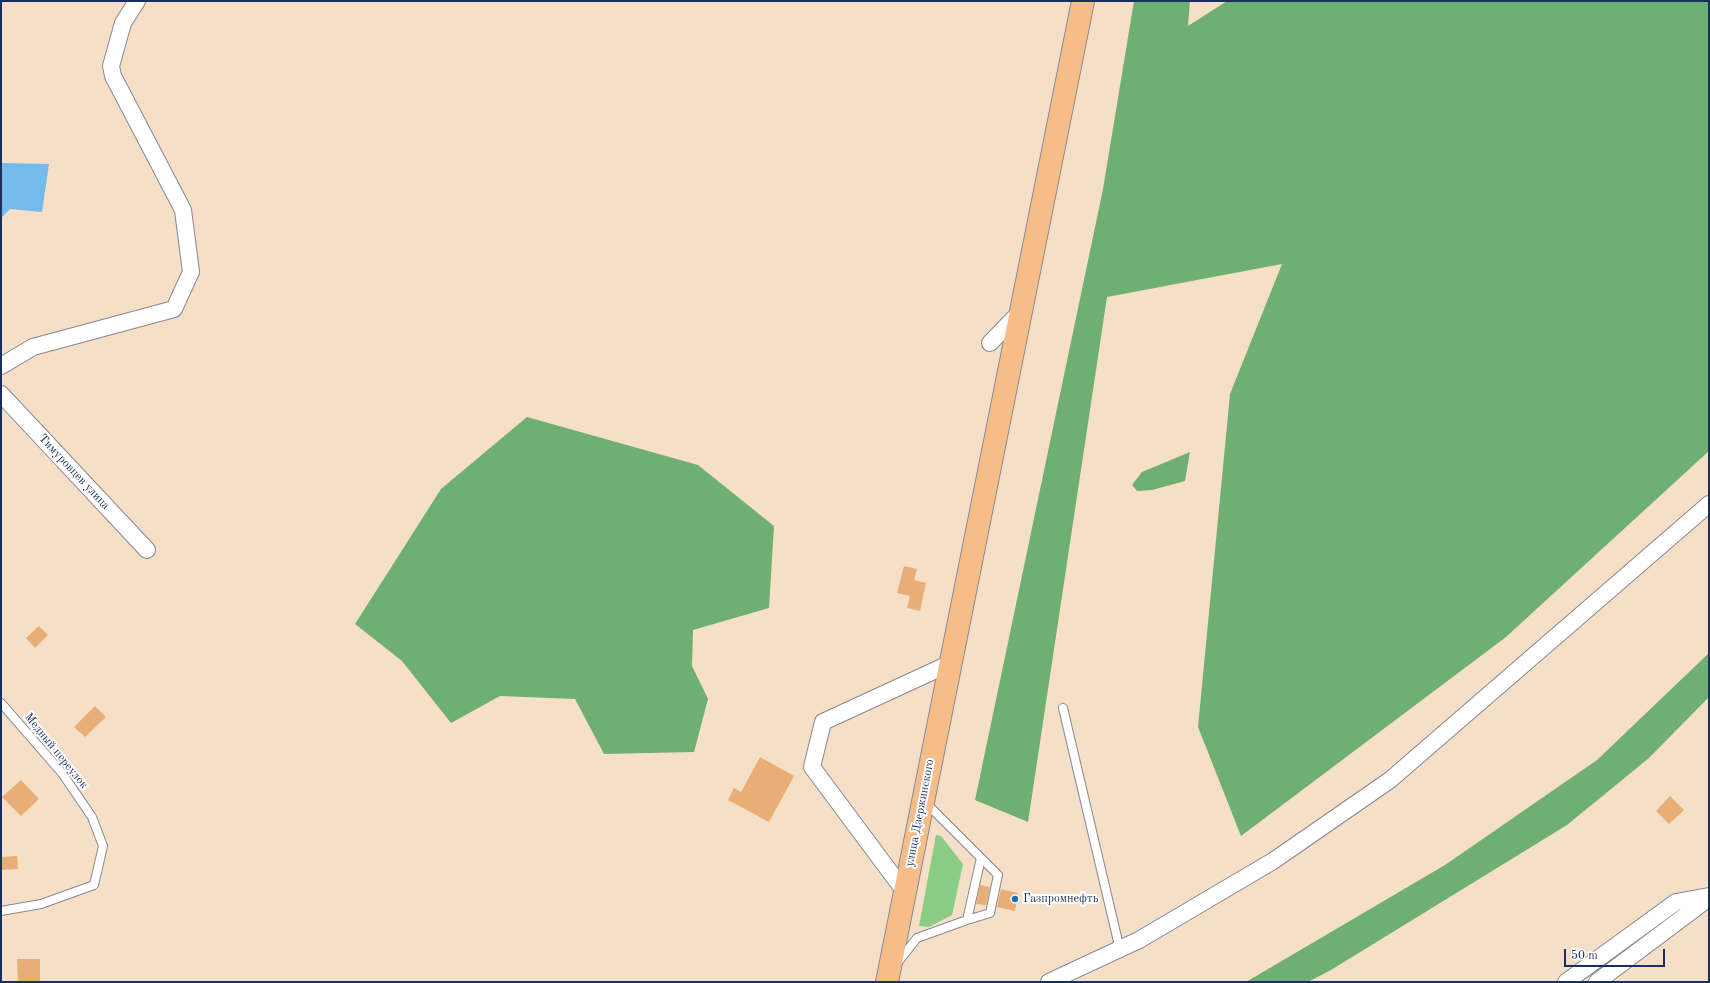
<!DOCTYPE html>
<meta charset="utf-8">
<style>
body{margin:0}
#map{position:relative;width:1710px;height:983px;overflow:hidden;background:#f5dfc6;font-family:"Old Standard TT",serif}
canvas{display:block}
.frame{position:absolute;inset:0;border:2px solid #1b2f5e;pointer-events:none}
.scale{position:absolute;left:1564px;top:949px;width:101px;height:18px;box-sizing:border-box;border:2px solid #1b2f5e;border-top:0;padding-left:5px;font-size:12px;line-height:14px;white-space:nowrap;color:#1b2f5e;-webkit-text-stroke:3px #fff;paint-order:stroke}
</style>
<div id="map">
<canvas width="1710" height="983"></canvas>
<div class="frame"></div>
<div class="scale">50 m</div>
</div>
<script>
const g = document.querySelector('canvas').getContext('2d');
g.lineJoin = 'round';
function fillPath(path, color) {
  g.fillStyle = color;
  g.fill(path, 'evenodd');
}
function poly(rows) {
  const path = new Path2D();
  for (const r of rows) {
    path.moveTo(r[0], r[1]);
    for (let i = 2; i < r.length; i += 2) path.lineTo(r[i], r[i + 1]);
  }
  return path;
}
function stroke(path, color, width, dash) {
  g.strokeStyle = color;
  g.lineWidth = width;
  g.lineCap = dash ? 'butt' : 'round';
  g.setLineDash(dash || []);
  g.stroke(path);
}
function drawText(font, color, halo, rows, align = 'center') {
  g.font = font + ' "Old Standard TT",serif';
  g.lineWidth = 4;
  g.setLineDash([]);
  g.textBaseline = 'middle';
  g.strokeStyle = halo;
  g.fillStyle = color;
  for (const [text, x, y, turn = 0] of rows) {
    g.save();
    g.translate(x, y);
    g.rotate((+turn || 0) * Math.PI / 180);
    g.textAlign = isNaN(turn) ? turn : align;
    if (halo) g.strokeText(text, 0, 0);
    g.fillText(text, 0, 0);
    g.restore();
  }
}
const green = poly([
 [936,835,941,836,963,864,952,915,929,927,919,926]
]);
const forest = poly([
 [1134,1,1190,1,1188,26,1227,1,1709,1,1709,451,1506,637,1241,836,1198,727,1230,394,1282,264,1107,297,1028,822,975,800,1103,189],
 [527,417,698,465,774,526,769,608,693,630,692,666,708,699,694,752,604,754,575,699,500,696,451,723,402,661,355,624,441,489],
 [1190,452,1185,481,1152,490,1137,491,1132,485,1142,472],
 [1709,653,1709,697,1649,758,1567,825,1331,970,1308,982,1246,982,1445,865,1597,760]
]);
const water = poly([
 [1,163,49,164,42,212,10,209,1,218]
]);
const building = poly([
 [904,566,917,569,914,580,926,583,920,611,907,608,910,596,897,593],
 [39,626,48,635,35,648,26,638],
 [95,706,106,717,85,737,74,727],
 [760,757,794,776,769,822,728,800,734,788,741,792],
 [21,780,39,799,21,816,2,797],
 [1670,796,1684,810,1669,824,1656,811],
 [17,856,18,869,1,870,1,857],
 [980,885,990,887,986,905,976,904],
 [1001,889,1018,893,1015,911,997,907],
 [17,959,40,959,40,982,18,982]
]);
const service = poly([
 [1,703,62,773,92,817,103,846,94,885,41,904,1,911],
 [1063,708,1120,950],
 [967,920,990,913,998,875,981,858],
 [898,962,917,938,967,920,981,858,925,802]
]);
const minor = poly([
 [990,343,1022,310],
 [1,366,33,347,174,309,191,272,183,210,113,76,111,66,123,23,137,1],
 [1,394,147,550],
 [905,892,812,767,823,722,951,663],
 [1049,982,1139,940,1273,861,1390,780,1709,504],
 [1566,982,1676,902,1709,896],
 [1597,982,1709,898]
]);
const primary = poly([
 [887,982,1083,1]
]);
const markers = [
 [1015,899,4,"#1f6fb2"]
];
const streetNames = [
 ["Тимуровцев улица",74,472,47],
 ["Медный переулок",56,751,51],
 ["улица Дзержинского",920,813,-79]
];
const poiNames = [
 ["Газпромнефть",1023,899]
];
fillPath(green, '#8acc84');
fillPath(forest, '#6fb072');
fillPath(water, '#74bbec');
fillPath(building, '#e9ae75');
stroke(service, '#888792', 10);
stroke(minor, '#888792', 18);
stroke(primary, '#888792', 24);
stroke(service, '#fff', 8);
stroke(minor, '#fff', 16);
stroke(primary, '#f7bd88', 22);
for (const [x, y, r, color] of markers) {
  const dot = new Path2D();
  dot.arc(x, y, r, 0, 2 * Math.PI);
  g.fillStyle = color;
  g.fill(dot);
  stroke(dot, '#fff', 1.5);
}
drawText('12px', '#1b2f5e', '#fff', streetNames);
drawText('12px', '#1b2f5e', '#fff', poiNames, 'left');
</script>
